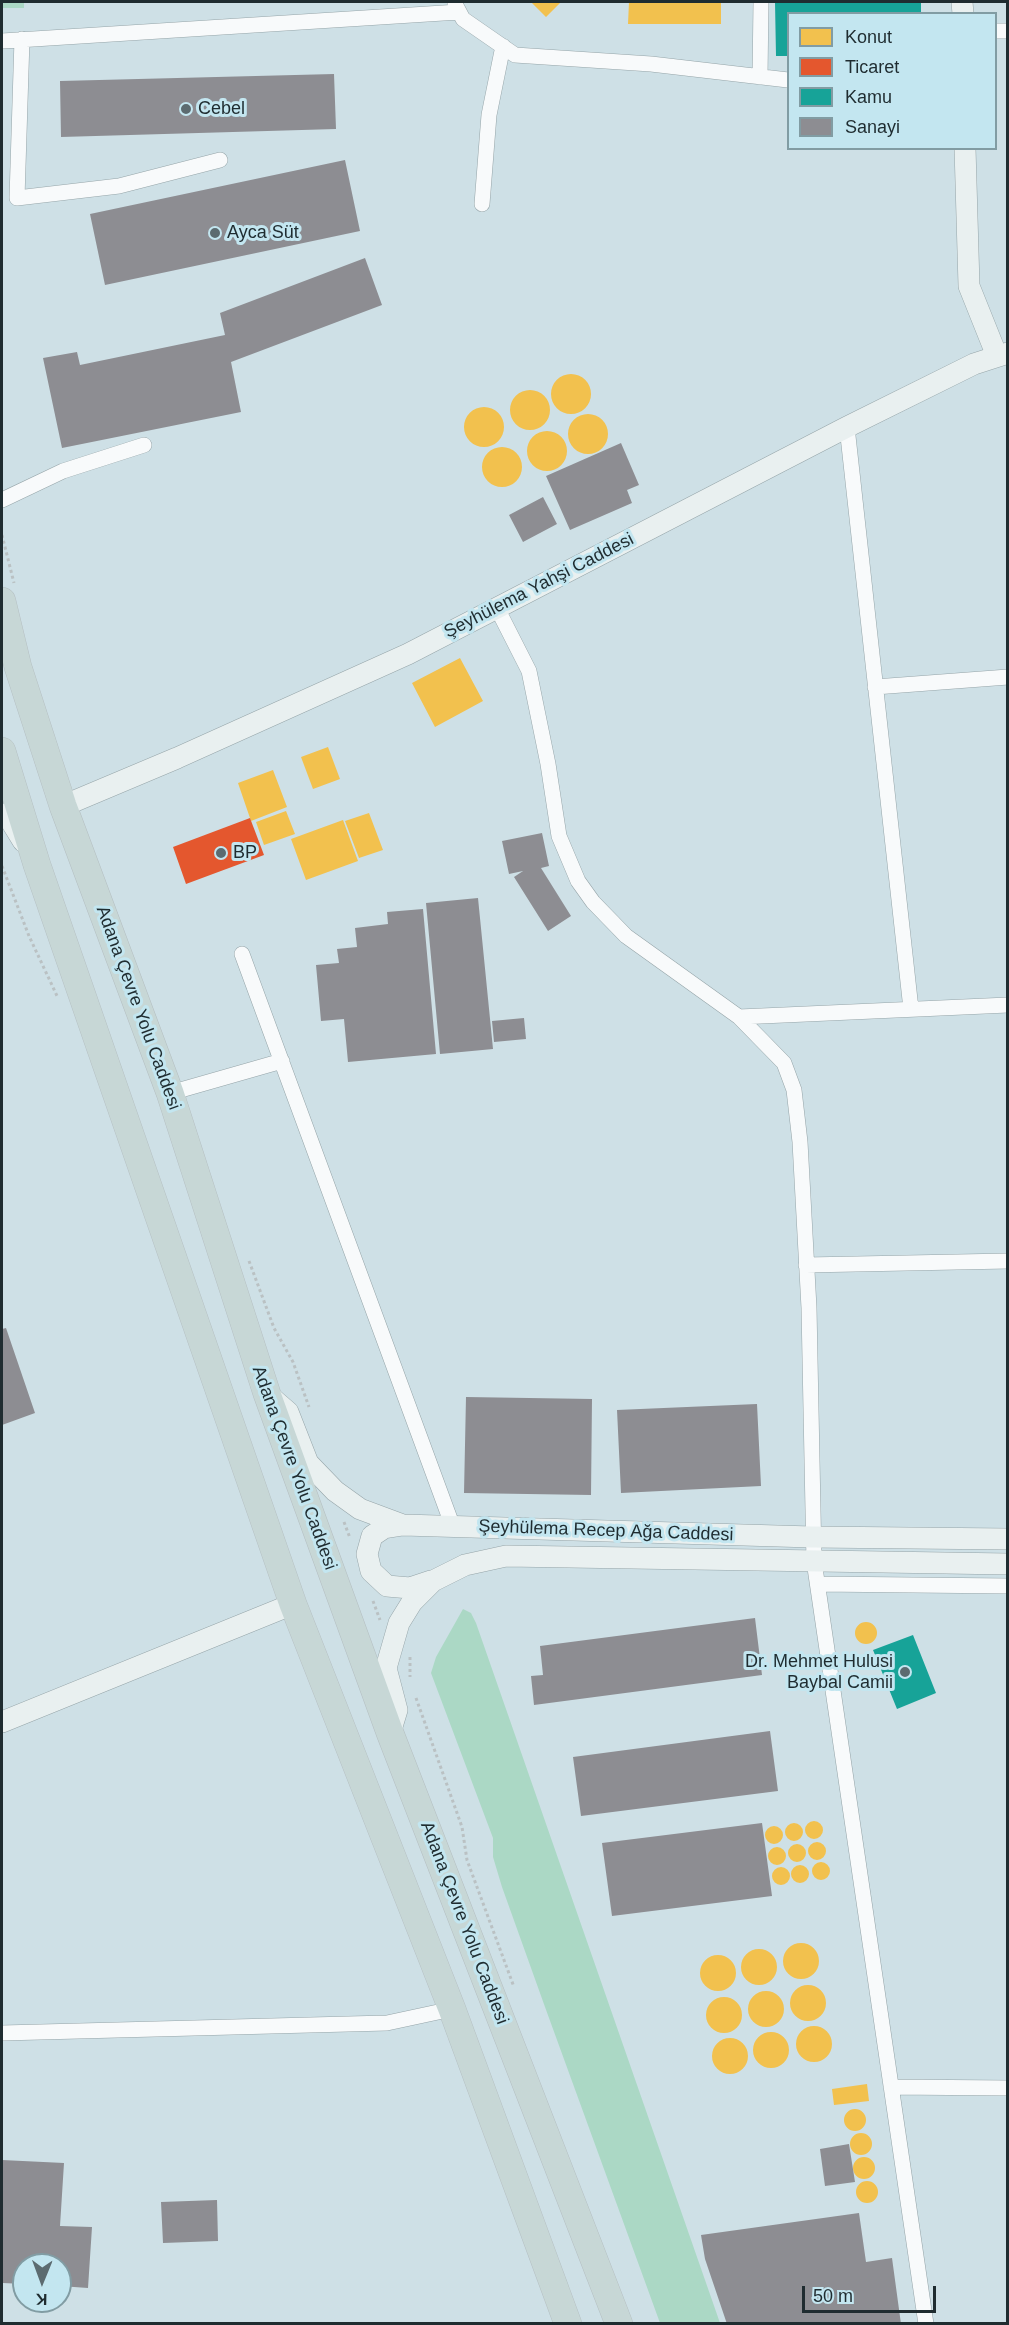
<!DOCTYPE html>
<meta charset="utf-8">
<style>
body{margin:0}
#map{position:relative;width:1009px;height:2325px;overflow:hidden;background:#cee0e6;font-family:Helvetica,sans-serif}
canvas{display:block}
.frame{position:absolute;inset:0;border:3px solid #1f2c30;pointer-events:none}
.legend{position:absolute;left:787px;top:12px;width:210px;height:138px;box-sizing:border-box;background:#c3e6f0;border:2px solid #819ca3;margin:0;padding:8px 10px;list-style:none;font-size:18px;color:#1f2c30}
.legend li{display:flex;align-items:center;gap:12px;height:30px}
.legend b{width:30px;border:2px solid #819ca3}
.north{position:absolute;left:12px;top:2253px;width:60px;height:60px;box-sizing:border-box;background:#c3e6f0;border:2px solid #819ca3;border-radius:50%;rotate:181deg;font-size:16px;font-weight:700;line-height:24px;text-align:center;color:#1f2c30}
.north::after{content:'';display:block;margin:auto;width:21px;height:27px;background:#5c6b70;clip-path:polygon(50% 0,100% 100%,50% 72%,0 100%)}
.scale{position:absolute;left:802px;top:2286px;width:134px;height:27px;box-sizing:border-box;border:3px solid #1f2c30;border-top:0;padding-left:8px;font-size:18px;line-height:21px;white-space:nowrap;color:#1f2c30;-webkit-text-stroke:4px #c3e6f0;paint-order:stroke}
</style>
<div id="map">
<canvas width="1009" height="2325"></canvas>
<div class="frame"></div>
<ul class="legend">
<li><b style="height:16px;background:#f2c14e"></b>Konut</li>
<li><b style="height:16px;background:#e4572e"></b>Ticaret</li>
<li><b style="height:16px;background:#17a398"></b>Kamu</li>
<li><b style="height:16px;background:#8d8d92"></b>Sanayi</li>
</ul>
<div class="north">K</div>
<div class="scale">50 m</div>
</div>
<script>
const g = document.querySelector('canvas').getContext('2d');
g.lineJoin = 'round';
function fillPath(path, color) {
  g.fillStyle = color;
  g.fill(path, 'evenodd');
}
function poly(rows) {
  const path = new Path2D();
  for (const r of rows) {
    if (r.length === 3) {
      path.moveTo(r[0] + r[2], r[1]);
      path.arc(r[0], r[1], r[2], 0, 2 * Math.PI);
      continue;
    }
    path.moveTo(r[0], r[1]);
    for (let i = 2; i < r.length; i += 2) path.lineTo(r[i], r[i + 1]);
  }
  return path;
}
function stroke(path, color, width, dash) {
  g.strokeStyle = color;
  g.lineWidth = width;
  g.lineCap = dash ? 'butt' : 'round';
  g.setLineDash(dash || []);
  g.stroke(path);
}
function drawText(font, color, halo, rows, align = 'center') {
  g.font = font + ' Helvetica,sans-serif';
  g.lineWidth = 6;
  g.setLineDash([]);
  g.textBaseline = 'middle';
  g.strokeStyle = halo;
  g.fillStyle = color;
  for (const [text, x, y, turn = 0] of rows) {
    g.save();
    g.translate(x, y);
    g.rotate((+turn || 0) * Math.PI / 180);
    g.textAlign = isNaN(turn) ? turn : align;
    if (halo) g.strokeText(text, 0, 0);
    g.fillText(text, 0, 0);
    g.restore();
  }
}
const green = poly([
 [2,2,24,2,24,8,2,8],
 [463,1609,471,1613,476,1623,720,2323,660,2323,545,2007,502,1887,493,1857,493,1838,431,1673,436,1657]
]);
const homes = poly([
 [531,2,561,2,546,17],
 [629,2,721,2,721,24,628,24],
 [571,394,20],
 [530,410,20],
 [484,427,20],
 [588,434,20],
 [547,451,20],
 [502,467,20],
 [460,658,483,701,435,727,412,683],
 [328,747,340,779,313,789,301,757],
 [273,770,287,807,251,821,238,783],
 [286,811,295,834,264,845,256,822],
 [369,813,383,850,359,858,345,821],
 [343,820,358,861,306,880,291,839],
 [866,1633,11],
 [814,1830,9],
 [794,1832,9],
 [774,1835,9],
 [817,1851,9],
 [797,1853,9],
 [777,1856,9],
 [821,1871,9],
 [800,1874,9],
 [781,1876,9],
 [801,1961,18],
 [759,1967,18],
 [718,1973,18],
 [808,2003,18],
 [766,2009,18],
 [724,2015,18],
 [814,2044,18],
 [771,2050,18],
 [730,2056,18],
 [867,2084,869,2101,834,2105,832,2089],
 [855,2120,11],
 [861,2144,11],
 [864,2168,11],
 [867,2192,11]
]);
const shops = poly([
 [250,818,264,855,186,884,173,847]
]);
const public = poly([
 [775,2,921,2,921,14,788,14,788,56,776,56],
 [913,1635,936,1693,897,1709,873,1650]
]);
const industry = poly([
 [334,74,336,129,61,137,60,81],
 [345,160,360,231,105,285,90,214],
 [365,258,382,305,231,362,241,412,62,448,43,358,77,352,80,365,225,335,220,313],
 [621,443,639,485,627,490,632,503,570,530,546,476],
 [543,497,557,524,523,542,509,515],
 [542,833,549,866,541,868,571,916,548,931,514,877,523,871,509,874,502,841],
 [478,898,493,1049,440,1054,426,903],
 [423,909,436,1054,348,1062,344,1019,321,1021,316,965,339,963,337,949,357,947,355,928,388,924,387,912],
 [524,1018,526,1039,494,1042,492,1021],
 [6,1328,35,1413,2,1425,2,1329],
 [466,1397,592,1399,591,1495,464,1493],
 [757,1404,761,1486,621,1493,617,1410],
 [755,1618,762,1675,534,1705,531,1676,543,1675,540,1646],
 [770,1731,778,1791,581,1816,573,1757],
 [762,1823,772,1896,612,1916,602,1843],
 [849,2144,855,2182,825,2186,820,2149],
 [2,2160,64,2163,60,2226,92,2227,88,2288,60,2286,60,2265,24,2265,24,2284,3,2283],
 [217,2200,218,2241,163,2243,161,2202],
 [859,2213,866,2262,892,2258,901,2324,727,2324,705,2259,701,2235]
]);
const path = poly([
 [2,535,14,583],
 [2,866,29,936,58,998],
 [249,1261,274,1328,293,1362,309,1407],
 [344,1522,350,1538],
 [373,1601,380,1620],
 [410,1657,410,1677],
 [416,1698,462,1827,467,1860,514,1987]
]);
const street = poly([
 [455,4,463,19,515,55,651,64,788,80],
 [996,31,1008,31],
 [22,39,17,198,119,186,220,160],
 [2,41,459,12],
 [760,77,761,2],
 [482,204,489,115,503,46],
 [847,427,911,1009],
 [2,500,63,471,144,445],
 [497,608,529,671,548,764,559,836,578,881,593,902,626,936,739,1017,784,1063,794,1090,800,1142,809,1308,814,1561,926,2324],
 [875,687,1008,677],
 [242,954,453,1527],
 [739,1017,1008,1005],
 [170,1093,282,1061],
 [806,1265,1008,1261],
 [818,1584,1008,1586],
 [2,2033,387,2023,452,2009],
 [891,2087,1008,2088]
]);
const secondary = poly([
 [962,2,963,14],
 [965,148,969,286,997,356],
 [63,806,177,758,408,654,847,427,974,364,1008,353],
 [2,814,9,818,23,841],
 [273,1399,288,1412,308,1463,335,1491,360,1509,403,1525,812,1537,1008,1539],
 [403,1525,384,1528,372,1536,367,1554,371,1571,387,1586,410,1588,431,1581],
 [2,1722,293,1604],
 [390,1733,397,1710,386,1668,399,1623,412,1602,433,1581,465,1565,506,1556,1008,1564]
]);
const highway = poly([
 [2,601,18,667,63,806,170,1093,267,1394,390,1733,619,2324],
 [2,751,37,865,293,1604,452,2009,568,2324]
]);
const markers = [
 [186,109,6,"#5c6b70"],
 [215,233,6,"#5c6b70"],
 [221,853,6,"#5c6b70"],
 [905,1672,6,"#5c6b70"]
];
const poiNames = [
 ["Cebel",198,109],
 ["Ayca Süt",227,233],
 ["BP",233,853],
 ["Dr. Mehmet Hulusi",893,1662,"right"],
 ["Baybal Camii",893,1683,"right"]
];
const streetNames = [
 ["Şeyhülema Yahşi Caddesi",539,586,-27],
 ["Adana Çevre Yolu Caddesi",138,1008,70],
 ["Adana Çevre Yolu Caddesi",294,1468,70],
 ["Şeyhülema Recep Ağa Caddesi",606,1531,2],
 ["Adana Çevre Yolu Caddesi",464,1923,69]
];
fillPath(green, '#abd8c5');
fillPath(homes, '#f2c14e');
fillPath(shops, '#e4572e');
fillPath(public, '#17a398');
fillPath(industry, '#8d8d92');
stroke(street, '#95a4a8', 16);
stroke(secondary, '#95a4a8', 22);
stroke(highway, '#b4bec1', 28);
stroke(path, '#bac1c3', 3, [3, 3]);
stroke(street, '#f8fafb', 15);
stroke(secondary, '#e9f0f0', 21);
stroke(highway, '#c7d7d6', 27);
for (const [x, y, r, color] of markers) {
  const dot = new Path2D();
  dot.arc(x, y, r, 0, 2 * Math.PI);
  g.fillStyle = color;
  g.fill(dot);
  stroke(dot, '#c3e6f0', 2);
}
drawText('18px', '#1f2c30', '#c3e6f0', poiNames, 'left');
drawText('18px', '#1f2c30', '#c3e6f0', streetNames);
</script>
